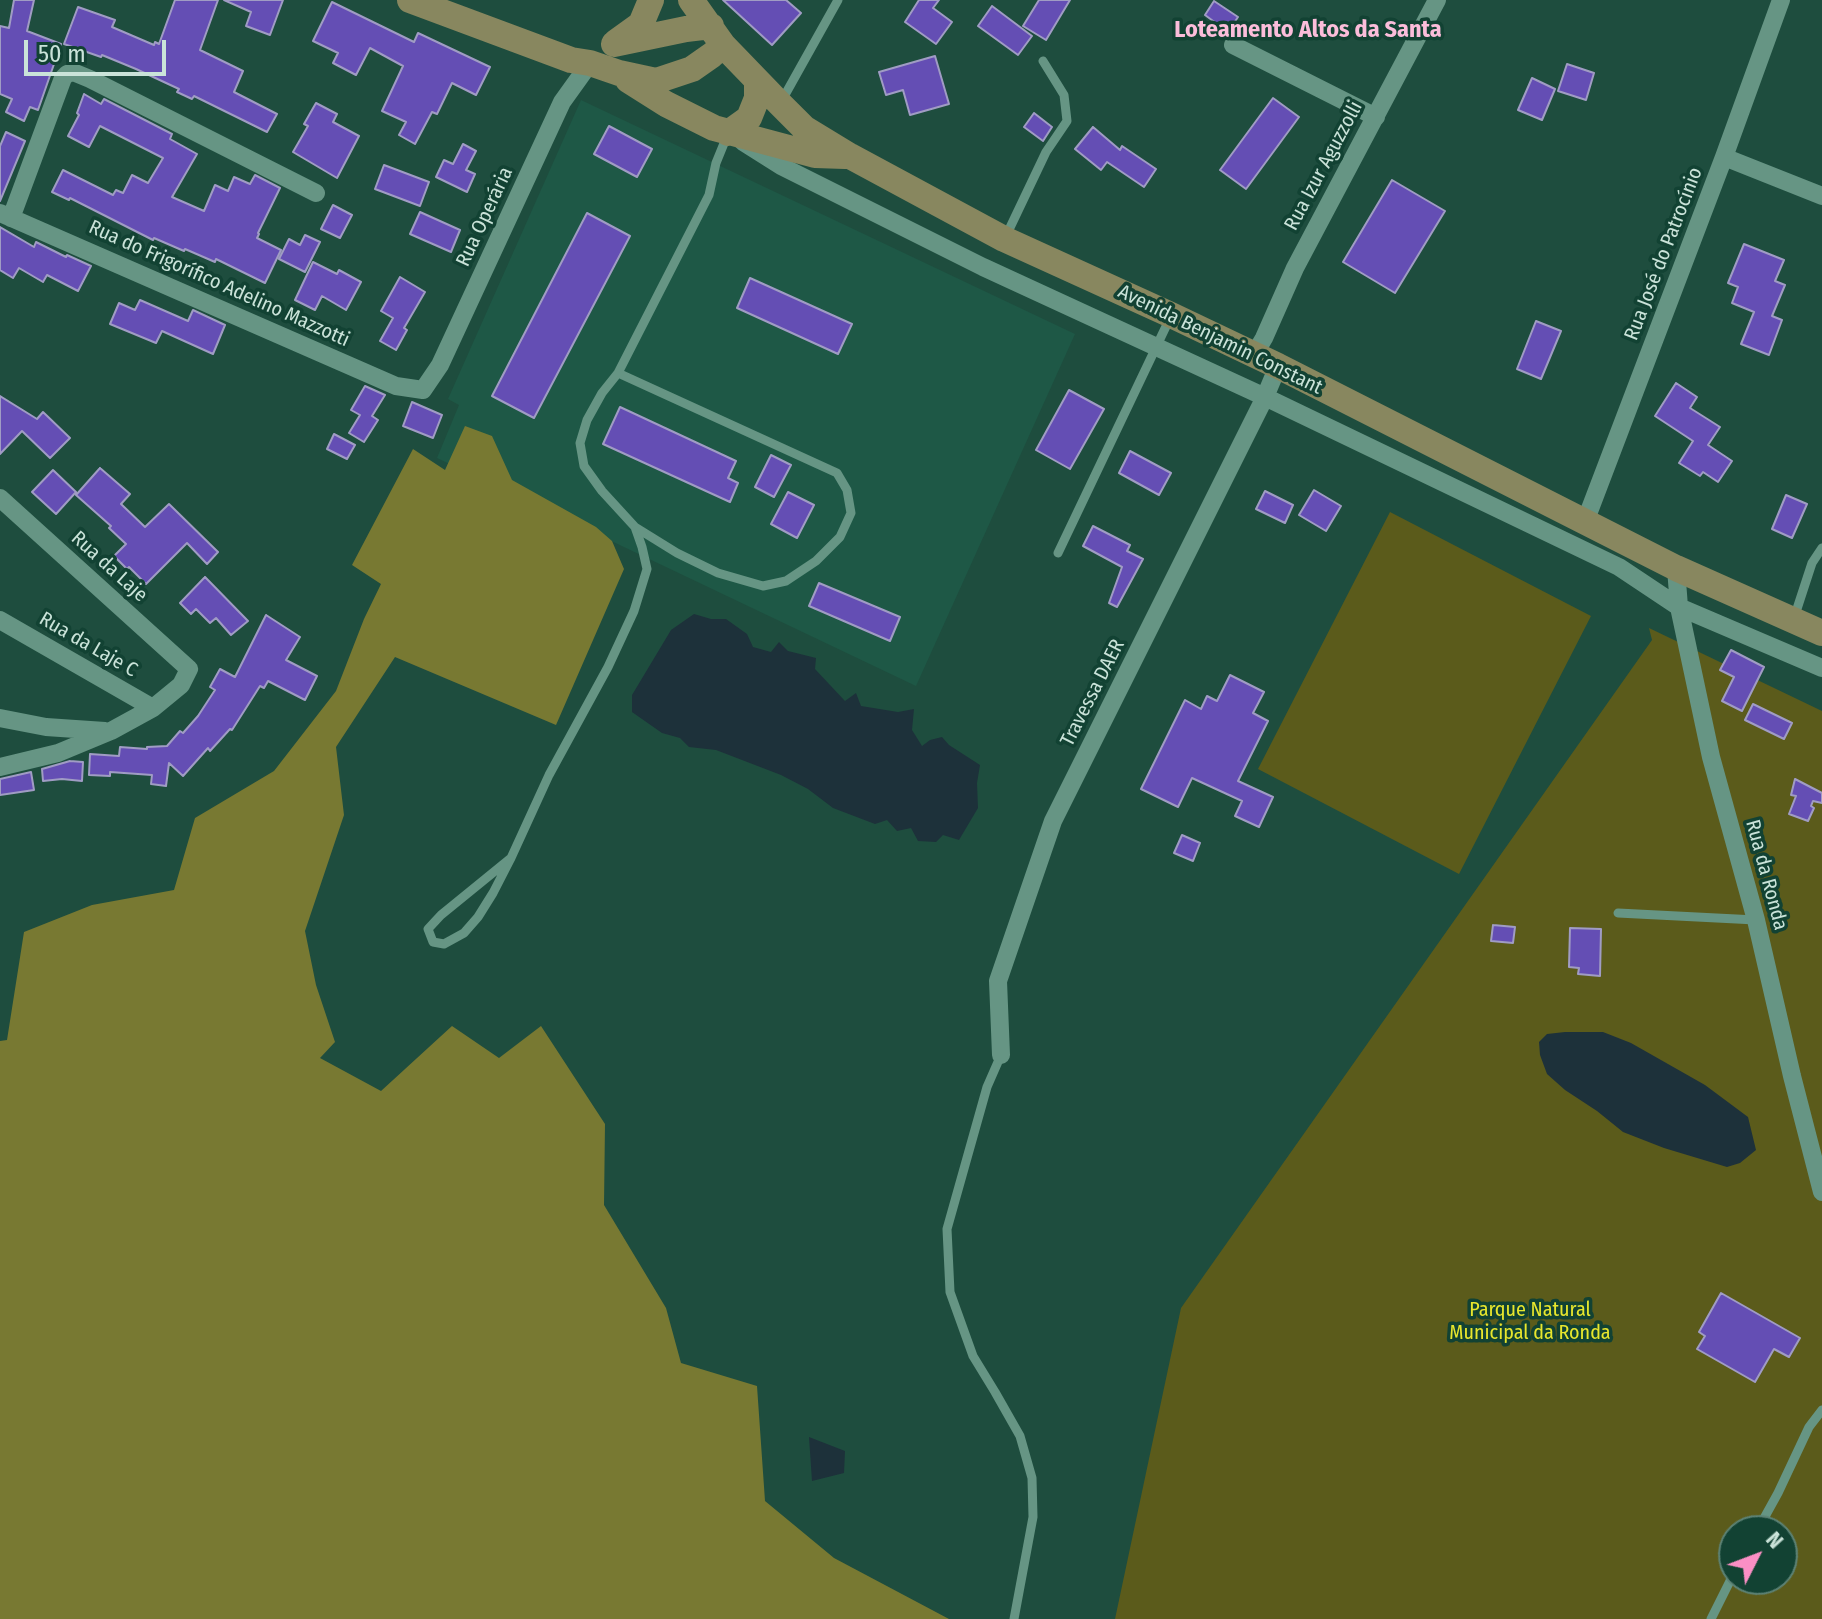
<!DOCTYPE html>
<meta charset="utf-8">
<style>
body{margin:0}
#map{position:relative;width:1822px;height:1619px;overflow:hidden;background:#1e4d3e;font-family:"Fira Sans Condensed",sans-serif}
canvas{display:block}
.north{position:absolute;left:1718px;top:1515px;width:80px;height:80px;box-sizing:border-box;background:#124233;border:2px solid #5c8275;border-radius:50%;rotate:48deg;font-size:22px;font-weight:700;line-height:32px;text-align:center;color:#cae3d9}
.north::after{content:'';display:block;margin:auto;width:28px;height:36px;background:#fb8fc5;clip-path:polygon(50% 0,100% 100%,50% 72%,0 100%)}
.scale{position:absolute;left:24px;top:40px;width:142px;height:36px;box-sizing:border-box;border:4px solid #cae3d9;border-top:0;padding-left:10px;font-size:24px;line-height:28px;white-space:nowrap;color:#cae3d9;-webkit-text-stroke:6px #124233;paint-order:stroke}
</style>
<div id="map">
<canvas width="1822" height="1619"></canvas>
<div class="north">N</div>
<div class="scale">50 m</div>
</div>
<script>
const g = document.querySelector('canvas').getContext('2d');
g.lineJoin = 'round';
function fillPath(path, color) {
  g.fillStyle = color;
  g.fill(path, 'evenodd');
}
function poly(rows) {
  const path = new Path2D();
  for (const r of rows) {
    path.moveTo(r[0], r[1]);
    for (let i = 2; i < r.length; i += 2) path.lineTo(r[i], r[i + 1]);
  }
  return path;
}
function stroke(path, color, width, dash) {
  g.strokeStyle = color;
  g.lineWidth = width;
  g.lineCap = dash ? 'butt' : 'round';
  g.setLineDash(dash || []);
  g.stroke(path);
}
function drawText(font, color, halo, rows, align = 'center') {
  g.font = font + ' "Fira Sans Condensed",sans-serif';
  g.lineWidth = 7;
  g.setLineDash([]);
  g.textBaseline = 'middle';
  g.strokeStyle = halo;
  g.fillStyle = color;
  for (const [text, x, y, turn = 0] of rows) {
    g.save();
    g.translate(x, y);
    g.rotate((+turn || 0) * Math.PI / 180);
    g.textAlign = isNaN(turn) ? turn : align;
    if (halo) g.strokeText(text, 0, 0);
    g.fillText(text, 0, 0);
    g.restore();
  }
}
const built = poly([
 [581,100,1075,334,916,686,437,458,459,405,448,399]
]);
const green = poly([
 [1390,512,1591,616,1459,874,1258,769],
 [1649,628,1822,711,1822,1619,1115,1619,1181,1308,1652,640],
 [1734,1531,1782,1531,1782,1579,1734,1579]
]);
const forest = poly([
 [465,426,492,436,512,480,596,527,612,541,624,569,556,725,395,657,336,747,344,815,305,931,316,985,335,1042,320,1058,381,1091,452,1026,499,1058,541,1026,605,1124,604,1205,666,1308,681,1363,757,1386,765,1501,834,1558,949,1619,0,1619,0,1041,7,1040,24,932,92,905,174,890,195,818,274,771,336,691,364,619,381,584,352,565,413,449,445,470]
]);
const water = poly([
 [694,614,711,619,726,619,747,634,753,647,771,652,779,642,788,651,816,658,815,669,845,701,856,693,861,706,898,712,914,709,912,730,922,746,930,740,942,737,949,745,980,765,977,783,978,808,959,840,943,835,936,842,918,841,911,828,897,831,887,820,875,824,833,808,808,789,781,775,716,750,689,747,680,738,662,733,632,712,632,695,671,630],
 [1565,1032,1603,1032,1631,1043,1705,1085,1748,1117,1756,1150,1740,1163,1727,1167,1664,1148,1623,1132,1597,1111,1565,1090,1547,1074,1540,1055,1539,1042,1547,1034],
 [809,1437,845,1451,844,1473,812,1481]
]);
const building = poly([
 [14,0,34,0,27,31,61,44,38,110,30,107,24,121,6,112,12,99,0,94,0,26,9,28,14,0],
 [175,0,218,0,200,50,243,71,234,92,277,114,267,132,194,96,192,99,177,92,179,89,136,69,102,55,101,57,64,44,78,7,115,20,112,27,154,45,155,42,159,44,175,0],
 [224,0,283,0,270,35,246,26,251,12,224,0],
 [723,0,786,0,801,13,772,45,723,0],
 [919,0,939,0,933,8,952,22,936,44,905,22,919,0],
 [1039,0,1070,0,1046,40,1023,26,1039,0],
 [1214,1,1238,17,1228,32,1205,15,1214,1],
 [332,2,414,42,418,33,490,67,476,95,452,83,437,114,432,112,415,144,399,135,406,122,382,111,403,66,370,48,356,75,333,63,338,53,313,41,332,2],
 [992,6,1032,36,1018,55,978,26,992,6],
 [935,56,949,104,910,115,903,90,886,95,879,72,935,56],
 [1567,64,1594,73,1586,100,1558,91,1567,64],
 [1532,78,1555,89,1542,120,1518,110,1532,78],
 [84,94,101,104,104,99,172,134,170,139,197,154,172,197,204,211,215,185,228,191,234,177,250,184,255,175,280,188,258,233,259,234,257,238,281,250,265,283,216,259,215,262,185,249,184,251,154,238,153,240,70,198,69,200,52,192,63,170,113,195,116,190,123,193,132,175,148,183,163,158,100,126,89,147,68,136,79,115,77,113,84,94],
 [1273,98,1299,117,1246,189,1220,170,1273,98],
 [316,103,337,114,333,122,359,136,337,178,293,152,308,126,304,124,316,103],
 [1034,113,1052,127,1043,141,1024,127,1034,113],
 [609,126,652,149,637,177,594,154,609,126],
 [1093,127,1120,150,1122,146,1156,169,1144,187,1107,162,1101,170,1075,149,1093,127],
 [6,132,25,141,0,201,0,146,6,132],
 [463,144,476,151,466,170,475,174,467,192,436,177,444,160,453,164,463,144],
 [384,165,429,182,420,206,375,189,384,165],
 [1392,180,1445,211,1395,293,1343,262,1392,180],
 [333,205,352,215,340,238,321,229,333,205],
 [420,212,460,230,451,252,410,234,420,212],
 [587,213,630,236,534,418,492,396,587,213],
 [0,227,34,247,36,242,66,257,67,255,91,266,78,291,47,275,43,282,19,268,13,278,0,270,0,227],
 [305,235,320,242,305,272,279,259,289,239,300,245,305,235],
 [1744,244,1784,260,1775,281,1785,285,1772,316,1782,320,1769,355,1741,344,1754,312,1732,303,1738,287,1728,283,1744,244],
 [313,262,337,274,339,270,361,282,346,310,322,296,315,310,295,300,313,262],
 [400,277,425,292,404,328,407,330,396,350,380,341,393,318,381,311,400,277],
 [750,278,852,324,838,354,737,308,750,278],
 [140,300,188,321,193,310,225,325,213,354,162,331,156,343,110,324,119,303,135,310,140,300],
 [1536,321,1561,331,1541,379,1517,369,1536,321],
 [1676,383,1697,397,1690,408,1720,427,1708,445,1732,461,1718,482,1703,472,1700,476,1679,463,1693,441,1655,416,1676,383],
 [365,386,385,395,372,416,378,420,364,442,349,433,360,415,351,410,365,386],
 [1069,390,1104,409,1070,469,1036,450,1069,390],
 [0,396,37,419,43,412,70,438,50,458,22,431,0,454,0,396],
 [412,402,442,415,433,438,403,426,412,402],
 [620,407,736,461,728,478,738,483,730,502,603,444,620,407],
 [334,434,355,445,347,459,327,449,334,434],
 [1130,451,1171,473,1159,495,1119,473,1130,451],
 [771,455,791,465,774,497,755,487,771,455],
 [100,468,130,494,121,504,145,527,169,504,218,552,207,564,187,543,146,584,129,567,127,569,114,556,126,544,109,528,111,526,76,495,100,468],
 [53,470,76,492,56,514,32,492,53,470],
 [1314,490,1341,506,1326,531,1299,515,1314,490],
 [1265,491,1293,505,1285,523,1256,509,1265,491],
 [788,492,814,505,797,538,771,524,788,492],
 [1786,495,1807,504,1792,538,1772,529,1786,495],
 [1093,526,1130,545,1127,551,1143,559,1117,607,1109,603,1122,567,1083,546,1093,526],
 [205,577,248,621,231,635,216,618,210,623,196,609,191,614,180,603,205,577],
 [819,583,900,617,890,641,809,606,819,583],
 [266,615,300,637,286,660,317,676,305,700,268,681,264,688,260,686,232,730,230,729,210,751,208,748,183,776,169,763,166,786,151,784,152,775,110,772,110,776,89,775,90,754,119,756,120,747,147,749,147,747,167,746,180,731,183,733,198,716,215,690,210,687,220,669,235,677,266,615],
 [1731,650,1764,667,1742,711,1722,701,1734,677,1720,670,1731,650],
 [1230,675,1264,692,1253,713,1268,721,1238,781,1273,797,1259,827,1235,816,1242,801,1192,778,1178,807,1141,789,1185,700,1201,709,1207,696,1217,701,1230,675],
 [1753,704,1792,723,1784,739,1745,720,1753,704],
 [70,761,83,762,82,781,62,779,43,781,42,769,70,761],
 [31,772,34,790,0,795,0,779,31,772],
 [1795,779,1822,793,1822,803,1813,801,1811,806,1814,808,1808,821,1789,814,1796,796,1791,795,1795,779],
 [1182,835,1200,843,1193,861,1174,853,1182,835],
 [1493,925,1515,927,1513,943,1491,941,1493,925],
 [1570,928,1601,929,1600,976,1578,974,1579,968,1569,967,1570,928],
 [1721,1293,1800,1338,1789,1357,1774,1349,1755,1382,1697,1349,1705,1336,1699,1332,1721,1293]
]);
const lane = poly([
 [781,102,838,0],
 [1006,236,1046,152,1067,121,1064,95,1043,61],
 [618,373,837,473,847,490,851,513,840,537,816,561,786,581,763,586,718,573,677,553,635,527],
 [1058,553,1170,318],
 [1794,618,1812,563,1822,548],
 [511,858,441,915,428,929,433,942,444,944,464,933,478,917,493,893,511,858,549,775,608,667,634,611,647,569,642,547,635,527,602,491,584,466,580,443,587,420,602,393,618,373,709,195,716,163,727,136],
 [1618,913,1756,920],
 [1001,1055,987,1087,947,1229,950,1292,973,1356,995,1392,1020,1436,1032,1478,1033,1517,1014,1619],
 [1757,1531,1778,1493,1809,1427,1822,1410],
 [1711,1619,1734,1573]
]);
const street = poly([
 [1233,45,1376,117],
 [743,142,781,166,983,267,1265,397,1619,567,1679,607,1822,668],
 [1724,157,1822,196],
 [0,213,396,386,423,390,440,365,562,102,590,63],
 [11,218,63,78,67,74,73,72,90,79,316,193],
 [1254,355,1264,338,1295,268,1437,0],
 [0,498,189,669,181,685,153,708,111,731,58,753,0,767],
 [1585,522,1724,157,1781,0],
 [1676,568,1679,607,1711,757,1756,920,1792,1076,1822,1192],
 [0,620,153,708],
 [0,718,46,727,105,731],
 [1001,1055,998,981,1053,821,1265,397,1278,366]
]);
const secondary = poly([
 [410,0,571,60,590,63,619,73,656,81,692,69,712,55,723,45],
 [691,0,723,45,780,104,804,128,850,156,1004,239,1171,315,1278,366,1676,568,1822,633],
 [616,42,641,24,651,0],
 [614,44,686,29,711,26],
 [628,80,666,104,714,128,815,155,845,156],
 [728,133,749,118,757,98,757,81]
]);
const streetNames = [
 ["Rua Izur Aguzzolli",1324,166,-62],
 ["Rua Operária",485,217,-65],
 ["Rua José do Patrocínio",1664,254,-69],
 ["Rua do Frigorífico Adelino Mazzotti",219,284,24],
 ["Avenida Benjamin Constant",1220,340,26],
 ["Rua da Laje",109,567,42],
 ["Rua da Laje C",88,645,30],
 ["Travessa DAER",1093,693,-63],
 ["Rua da Ronda",1766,875,75]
];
const parkNames = [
 ["Parque Natural",1530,1310],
 ["Municipal da Ronda",1530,1333]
];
const quarterNames = [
 ["Loteamento Altos da Santa",1308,30]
];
fillPath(built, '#1e5846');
fillPath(green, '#5b5b1b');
fillPath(forest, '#787932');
fillPath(water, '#1d313a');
fillPath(building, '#644eb4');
stroke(building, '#a09cc4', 2);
stroke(lane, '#669584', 9);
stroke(street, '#669584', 18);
stroke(secondary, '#88875f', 26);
drawText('20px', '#cae3d9', '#124233', streetNames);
drawText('20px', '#e7e62d', '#124233', parkNames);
drawText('bold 24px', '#fbbdda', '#124233', quarterNames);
</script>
